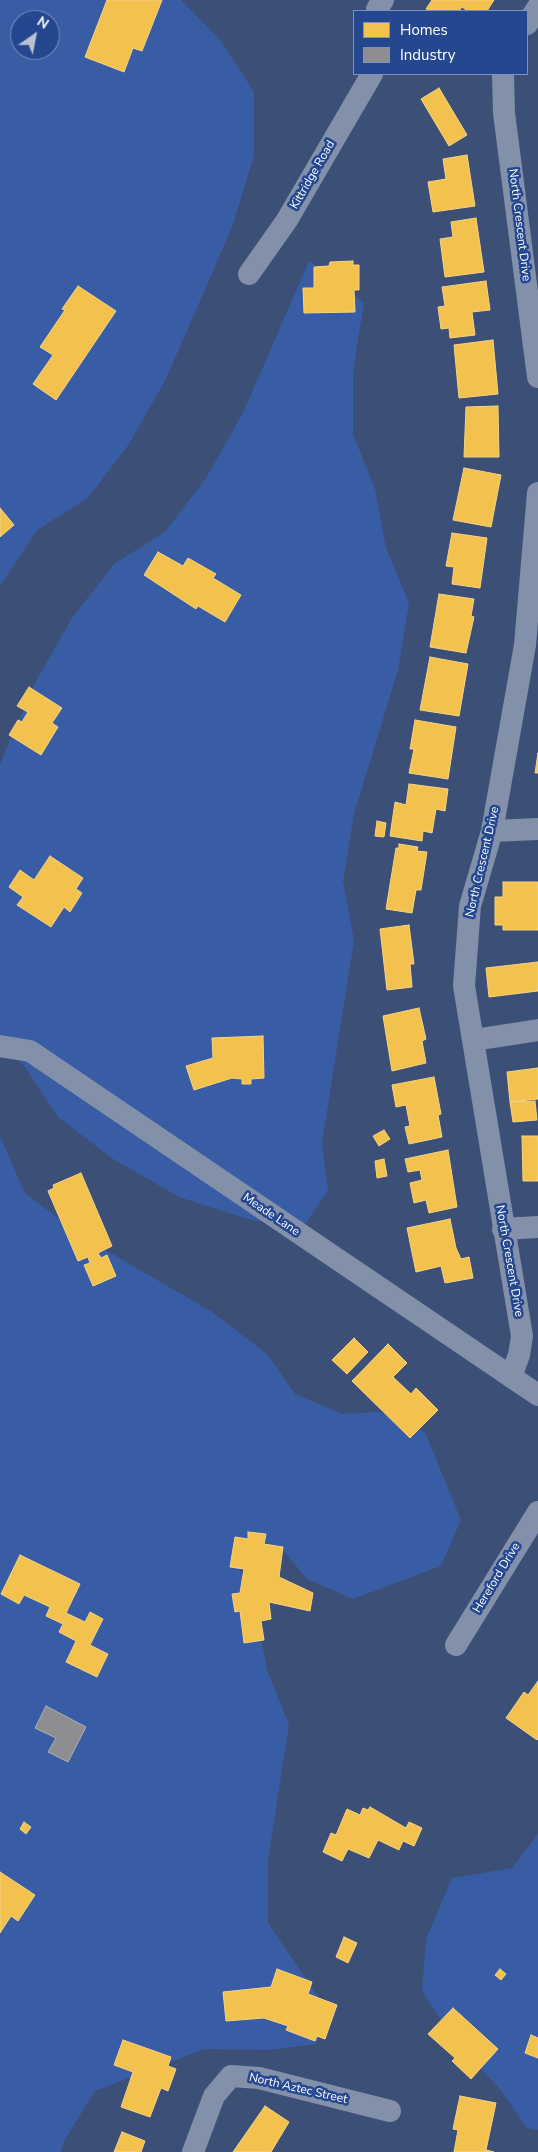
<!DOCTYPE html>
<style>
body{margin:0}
#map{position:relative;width:538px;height:2152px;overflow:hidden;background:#3c4f76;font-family:"Nunito Sans",sans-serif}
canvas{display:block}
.legend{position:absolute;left:353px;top:10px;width:175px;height:65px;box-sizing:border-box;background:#24478f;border:1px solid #7c91bc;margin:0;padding:6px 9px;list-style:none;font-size:15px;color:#fff}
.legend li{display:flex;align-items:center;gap:10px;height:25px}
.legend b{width:25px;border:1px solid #7c91bc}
.north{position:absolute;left:10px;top:10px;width:50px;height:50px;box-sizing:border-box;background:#24478f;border:1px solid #7c91bc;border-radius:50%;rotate:33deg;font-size:14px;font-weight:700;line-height:20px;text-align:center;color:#fff}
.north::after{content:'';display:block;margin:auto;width:18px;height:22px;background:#bbc1cf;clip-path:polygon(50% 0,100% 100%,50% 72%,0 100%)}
</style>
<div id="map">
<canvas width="538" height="2152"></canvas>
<ul class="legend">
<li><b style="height:14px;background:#f2c14e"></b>Homes</li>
<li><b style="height:14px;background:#8d8d92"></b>Industry</li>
</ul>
<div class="north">N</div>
</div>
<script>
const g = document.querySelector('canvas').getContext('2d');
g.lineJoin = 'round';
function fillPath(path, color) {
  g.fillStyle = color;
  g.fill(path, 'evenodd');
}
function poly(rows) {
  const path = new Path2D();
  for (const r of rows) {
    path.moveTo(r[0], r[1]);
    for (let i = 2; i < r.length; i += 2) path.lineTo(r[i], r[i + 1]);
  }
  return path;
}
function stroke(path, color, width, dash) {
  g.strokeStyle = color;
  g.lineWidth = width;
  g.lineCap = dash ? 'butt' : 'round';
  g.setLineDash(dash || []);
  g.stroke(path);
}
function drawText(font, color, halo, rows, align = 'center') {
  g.font = font + ' "Nunito Sans",sans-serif';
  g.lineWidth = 5;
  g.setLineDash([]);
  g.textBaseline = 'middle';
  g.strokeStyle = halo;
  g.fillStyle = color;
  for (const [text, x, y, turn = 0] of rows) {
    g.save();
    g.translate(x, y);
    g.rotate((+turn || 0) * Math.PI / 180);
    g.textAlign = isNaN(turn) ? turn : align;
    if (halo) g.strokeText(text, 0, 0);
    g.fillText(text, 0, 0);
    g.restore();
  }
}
const green = poly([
 [0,0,181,0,221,41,254,92,254,156,232,227,166,379,129,444,88,498,37,530,0,586],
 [20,20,50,20,50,50,20,50],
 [309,261,364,303,353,371,353,434,375,489,386,548,409,603,398,670,354,814,343,881,354,940,322,1143,328,1191,304,1226,251,1220,179,1197,113,1159,58,1117,25,1067,0,1041,0,764,35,683,72,618,114,564,165,532,206,478,243,413],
 [0,1136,25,1193,80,1235,212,1312,267,1354,295,1394,342,1414,379,1412,425,1432,461,1520,441,1566,353,1599,307,1579,283,1550,252,1537,239,1567,256,1611,267,1670,289,1725,268,1860,268,1923,329,2013,316,2044,268,2050,204,2049,95,2091,64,2141,61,2152,0,2152],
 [538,1834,538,2130,527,2128,499,2088,455,2042,422,1991,426,1939,452,1878,512,1868]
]);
const homes = poly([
 [107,0,162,0,142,51,133,48,124,72,85,57,107,0],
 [432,0,494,0,487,11,468,11,462,7,459,11,430,11,426,9,432,0],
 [439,88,467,135,449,146,421,99,439,88],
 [467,155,475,206,433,212,428,182,446,179,443,159,467,155],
 [476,218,484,272,445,277,440,239,453,237,451,222,476,218],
 [353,261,353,265,359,265,359,290,354,290,355,312,304,313,303,288,314,288,314,267,329,266,330,262,353,261],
 [486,281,490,310,472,312,475,335,450,338,449,328,441,329,438,307,445,306,442,287,486,281],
 [78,286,116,311,56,400,33,384,53,355,40,347,65,310,62,309,78,286],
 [493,340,498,394,459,398,454,345,493,340],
 [498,406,499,457,464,457,466,407,498,406],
 [464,468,501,475,491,527,453,520,464,468],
 [0,508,14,525,0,537,0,508],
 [452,533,487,538,480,588,452,584,454,567,446,566,452,533],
 [158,552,183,566,188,558,216,574,213,578,241,595,225,622,198,606,196,609,144,575,158,552],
 [439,594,474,599,471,616,474,617,466,653,430,647,439,594],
 [430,657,468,664,459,716,420,710,430,657],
 [29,687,62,708,52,723,58,727,41,755,9,735,18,720,22,722,28,712,17,706,29,687],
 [415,720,456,727,448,779,409,773,414,749,410,749,415,720],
 [538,753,538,773,535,773,538,753],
 [409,784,448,789,445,811,436,809,432,833,423,831,422,841,390,836,395,802,406,805,409,784],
 [377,821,386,823,384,837,375,836,377,821],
 [399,844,418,847,417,851,427,852,421,890,416,890,412,913,386,909,396,848,399,848,399,844],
 [50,856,83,878,76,889,82,893,70,912,64,907,51,927,17,905,23,897,9,887,20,870,34,880,50,856],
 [503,882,538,882,538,930,503,930,503,925,495,925,495,897,503,897,503,882],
 [409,925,414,964,410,964,412,987,387,990,380,929,409,925],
 [538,962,538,991,489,997,486,968,538,962],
 [419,1008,426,1039,422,1041,426,1063,392,1071,383,1016,419,1008],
 [263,1036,264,1078,251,1079,251,1084,242,1084,242,1079,232,1078,194,1090,186,1066,213,1058,212,1038,263,1036],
 [538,1068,538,1099,510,1102,507,1072,538,1068],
 [434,1077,441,1114,438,1115,442,1137,409,1144,405,1127,410,1126,406,1105,396,1107,392,1085,434,1077],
 [535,1101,537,1120,513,1122,510,1102,535,1101],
 [384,1130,390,1139,379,1146,373,1136,384,1130],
 [522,1136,538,1136,538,1181,523,1181,522,1136],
 [448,1150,457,1207,429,1213,426,1200,414,1203,410,1183,422,1180,420,1170,408,1172,405,1159,448,1150],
 [384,1159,387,1176,377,1178,375,1161,384,1159],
 [81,1173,112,1246,98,1253,101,1258,107,1255,116,1276,93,1286,84,1265,90,1263,88,1257,78,1261,48,1191,54,1188,53,1185,81,1173],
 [450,1219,456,1248,461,1259,469,1257,473,1278,445,1283,441,1266,416,1272,407,1228,450,1219],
 [354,1338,368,1352,347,1374,332,1360,354,1338],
 [388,1344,407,1363,393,1377,411,1394,416,1388,438,1410,410,1438,352,1381,388,1344],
 [248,1532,266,1534,264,1544,283,1547,279,1577,313,1593,310,1611,269,1602,271,1619,261,1621,264,1640,244,1643,240,1611,235,1612,232,1594,240,1593,244,1569,230,1567,235,1537,248,1539,248,1532],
 [20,1555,80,1584,66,1613,85,1622,90,1612,103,1619,90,1645,108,1654,97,1677,66,1662,76,1641,59,1632,63,1624,46,1616,50,1607,24,1595,19,1604,1,1594,20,1555],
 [538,1681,538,1739,537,1740,506,1718,524,1692,528,1695,538,1681],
 [370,1807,406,1828,409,1822,422,1828,414,1846,403,1841,399,1850,378,1840,369,1858,348,1849,342,1861,323,1852,331,1833,336,1835,347,1809,360,1815,363,1808,368,1810,370,1807],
 [24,1822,31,1827,26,1834,20,1829,24,1822],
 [0,1872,35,1895,18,1921,11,1916,0,1933,0,1872],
 [344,1937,357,1943,348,1963,336,1957,344,1937],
 [277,1969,312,1982,308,1994,337,2005,325,2039,317,2036,315,2041,286,2030,288,2026,264,2018,226,2021,223,1992,271,1987,277,1969],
 [500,1969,506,1974,501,1980,495,1975,500,1969],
 [453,2008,498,2049,471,2079,452,2061,455,2058,428,2034,453,2008],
 [531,2035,538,2038,538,2058,525,2053,531,2035],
 [123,2040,171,2057,168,2066,176,2069,168,2091,161,2088,150,2117,121,2107,133,2072,114,2065,123,2040],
 [460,2096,496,2103,486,2150,494,2152,454,2152,458,2130,453,2129,460,2096],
 [265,2106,289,2122,271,2152,233,2152,265,2106],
 [122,2132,145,2141,141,2152,114,2152,122,2132]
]);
const industry = poly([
 [46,1706,86,1727,68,1762,48,1752,56,1738,35,1728,46,1706]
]);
const street = poly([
 [378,11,377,9,383,0],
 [527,24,538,7],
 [503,74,504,113,538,377],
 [249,274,287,220,372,74],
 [492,831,538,829],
 [474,1040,538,1030],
 [0,1046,30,1051,538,1395],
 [503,1229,538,1227],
 [511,1377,519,1355,522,1336,464,986,470,906,492,831,525,645,538,493],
 [456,1645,538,1512],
 [193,2152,214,2096,231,2076,259,2078,390,2111]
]);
const streetNames = [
 ["Kittridge Road",313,175,-60],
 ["North Crescent Drive",519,225,83],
 ["North Crescent Drive",483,862,-77],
 ["Meade Lane",271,1215,34],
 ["North Crescent Drive",509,1261,80],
 ["Hereford Drive",497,1578,-59],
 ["North Aztec Street",298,2089,13]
];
fillPath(green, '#395da5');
fillPath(homes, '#f2c14e');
stroke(homes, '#f6d483', 1);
fillPath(industry, '#8d8d92');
stroke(industry, '#afafb3', 1);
stroke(street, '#8390aa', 22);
drawText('12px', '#fff', '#24478f', streetNames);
</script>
